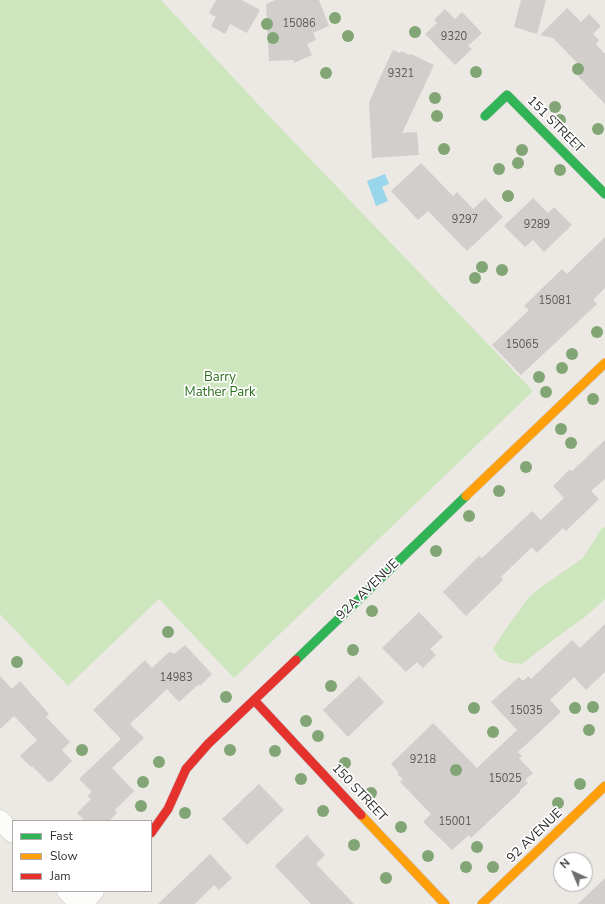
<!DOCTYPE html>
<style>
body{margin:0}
#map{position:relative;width:605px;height:904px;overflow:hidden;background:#ece8e4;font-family:"Nunito Sans",sans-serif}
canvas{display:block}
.legend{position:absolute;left:12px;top:820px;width:140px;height:72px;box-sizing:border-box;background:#fff;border:1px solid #ababab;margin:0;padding:5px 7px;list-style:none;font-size:12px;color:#2e2e2e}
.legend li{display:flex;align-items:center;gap:8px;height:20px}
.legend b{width:20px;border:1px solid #ababab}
.north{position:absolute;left:553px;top:852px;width:40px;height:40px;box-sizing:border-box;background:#fff;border:1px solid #ababab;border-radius:50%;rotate:316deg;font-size:11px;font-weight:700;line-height:16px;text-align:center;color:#2e2e2e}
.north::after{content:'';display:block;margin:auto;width:14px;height:18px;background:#706f6e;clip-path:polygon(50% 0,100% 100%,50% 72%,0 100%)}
</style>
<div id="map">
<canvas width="605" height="904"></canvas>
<ul class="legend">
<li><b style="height:5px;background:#30b455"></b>Fast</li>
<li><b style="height:5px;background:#ff9f0a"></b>Slow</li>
<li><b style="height:5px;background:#e5322d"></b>Jam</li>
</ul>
<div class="north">N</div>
</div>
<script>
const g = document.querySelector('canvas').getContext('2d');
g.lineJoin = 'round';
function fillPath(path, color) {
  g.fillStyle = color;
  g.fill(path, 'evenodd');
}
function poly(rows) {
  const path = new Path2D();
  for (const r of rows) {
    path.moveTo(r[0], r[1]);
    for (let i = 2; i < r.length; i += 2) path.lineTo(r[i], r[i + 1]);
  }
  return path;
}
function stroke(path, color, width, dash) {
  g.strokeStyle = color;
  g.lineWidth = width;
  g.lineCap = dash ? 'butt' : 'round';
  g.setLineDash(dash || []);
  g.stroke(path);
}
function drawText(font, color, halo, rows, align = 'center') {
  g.font = font + ' "Nunito Sans",sans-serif';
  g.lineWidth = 3.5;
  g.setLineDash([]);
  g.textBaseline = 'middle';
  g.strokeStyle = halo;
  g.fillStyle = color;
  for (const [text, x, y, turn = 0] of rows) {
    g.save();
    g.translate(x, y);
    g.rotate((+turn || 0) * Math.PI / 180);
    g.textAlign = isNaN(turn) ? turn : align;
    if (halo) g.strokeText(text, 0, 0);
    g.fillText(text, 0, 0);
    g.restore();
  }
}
const green = poly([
 [0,0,161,0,270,117,533,391,234,678,159,599,68,686,0,614],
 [605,527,605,599,585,617,550,642,522,664,511,663,500,659,493,649,505,630,528,598,544,585,583,558,602,528]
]);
const water = poly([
 [385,174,389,184,382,187,388,201,376,206,367,181]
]);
const building = poly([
 [216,0,242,0,260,10,247,33,230,24,225,34,211,26,216,17,209,13],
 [275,0,319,0,329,26,313,33,316,40,307,44,312,55,294,63,293,60,269,61,266,4],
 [521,0,546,0,537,34,514,27],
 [567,8,581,22,589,14,601,26,593,34,599,40,596,44,605,54,605,104,577,75,583,69,553,38,540,35],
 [445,9,455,19,462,12,482,33,468,46,472,49,455,65,425,34,437,23,434,20],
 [393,50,400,53,401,51,410,55,411,54,434,65,402,133,417,132,419,155,372,158,369,103,377,84],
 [421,163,453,196,457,192,473,209,485,198,503,217,467,251,428,211,418,220,391,191],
 [533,198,548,213,554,207,572,225,544,252,533,240,525,247,504,226],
 [605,237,605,288,593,300,597,304,521,375,492,345,529,310,524,306,562,269,567,274],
 [605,440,605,479,591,491,599,499,566,531,563,528,537,553,532,547,501,577,503,580,466,616,443,592,479,556,482,558,532,511,541,520,564,498,553,486,570,469,572,471],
 [419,612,443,637,430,649,436,655,423,668,417,662,406,672,382,648],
 [605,624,605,672,586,690,574,677,550,700,561,712,518,752,522,756,519,758,533,773,525,780,528,783,519,791,520,792,471,838,469,835,452,850,423,822,431,814,400,782,403,779,397,774,399,773,391,764,433,723,477,768,517,730,491,702,519,677,523,681,528,676,531,679,572,640,580,648],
 [185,645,212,674,200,686,199,684,179,702,167,689,130,724,144,738,112,768,134,791,115,810,117,813,109,821,85,821,77,813,91,799,87,796,92,792,79,779,121,739,93,710,145,660,152,668,168,653,171,652,174,654],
 [0,676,12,689,20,681,49,714,46,717,70,742,62,750,72,761,51,782,50,781,48,782,32,766,31,767,20,756,37,740,14,716,0,729],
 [359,676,384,702,348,737,323,710],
 [259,784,284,810,247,845,222,819],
 [307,835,325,855,316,864,354,904,311,904,275,866],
 [210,854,232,878,219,890,214,885,195,904,158,904],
 [605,878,605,904,578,904]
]);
const street = poly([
 [0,820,13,833],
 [67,891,80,904],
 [81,904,94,891]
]);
const fast = poly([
 [485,116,507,95,605,194],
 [296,660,466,496]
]);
const slow = poly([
 [466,496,605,363],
 [361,815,445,904],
 [482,904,605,786]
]);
const jam = poly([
 [254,700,361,815],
 [151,833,168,809,186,769,208,744,296,660]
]);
const trees = [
 [335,18],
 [267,24],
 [415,32],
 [348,36],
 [273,38],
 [578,69],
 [476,72],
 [326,73],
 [435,98],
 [555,107],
 [437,116],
 [560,120],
 [598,129],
 [576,144],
 [444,149],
 [522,150],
 [518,163],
 [499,169],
 [560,170],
 [508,196],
 [482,267],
 [502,270],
 [475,278],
 [597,332],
 [572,354],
 [562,368],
 [539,377],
 [546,392],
 [593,399],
 [561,429],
 [571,443],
 [526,467],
 [499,491],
 [469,516],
 [436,551],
 [372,611],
 [168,632],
 [353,650],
 [17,662],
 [331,686],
 [226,697],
 [593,707],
 [474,708],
 [575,708],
 [306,721],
 [589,730],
 [493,732],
 [318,736],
 [82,750],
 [230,750],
 [275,751],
 [159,762],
 [345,763],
 [456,770],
 [301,779],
 [143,782],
 [580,784],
 [371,793],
 [558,803],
 [141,806],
 [323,811],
 [185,813],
 [401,827],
 [354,845],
 [477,847],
 [428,856],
 [466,867],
 [493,867],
 [386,878]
];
const numberNames = [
 ["15086",299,24],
 ["9320",454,37],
 ["9321",401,74],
 ["9297",465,220],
 ["9289",537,225],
 ["15081",555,301],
 ["15065",522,345],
 ["14983",176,678],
 ["15035",526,711],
 ["9218",423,760],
 ["15025",505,779],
 ["15001",455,822]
];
const streetNames = [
 ["151 STREET",555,125,45],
 ["92A AVENUE",368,590,-44],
 ["150 STREET",359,793,47],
 ["92 AVENUE",535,836,-44]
];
const parkNames = [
 ["Barry",220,378],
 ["Mather Park",220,393]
];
fillPath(green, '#cee6be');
fillPath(water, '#99d6ec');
fillPath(building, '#d1cecb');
stroke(street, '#c5c4c5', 21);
stroke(fast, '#c5c4c5', 10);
stroke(slow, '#c5c4c5', 10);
stroke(jam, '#c5c4c5', 10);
stroke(street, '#fcfcfb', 20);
stroke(fast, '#30b455', 9);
stroke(slow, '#ff9f0a', 9);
stroke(jam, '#e5322d', 9);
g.fillStyle = '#82a575';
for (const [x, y] of trees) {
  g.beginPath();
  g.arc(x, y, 6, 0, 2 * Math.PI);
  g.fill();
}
drawText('11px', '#585857', null, numberNames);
drawText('13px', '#2e2e2e', '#fff', streetNames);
drawText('13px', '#2c6e1b', '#fff', parkNames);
</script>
